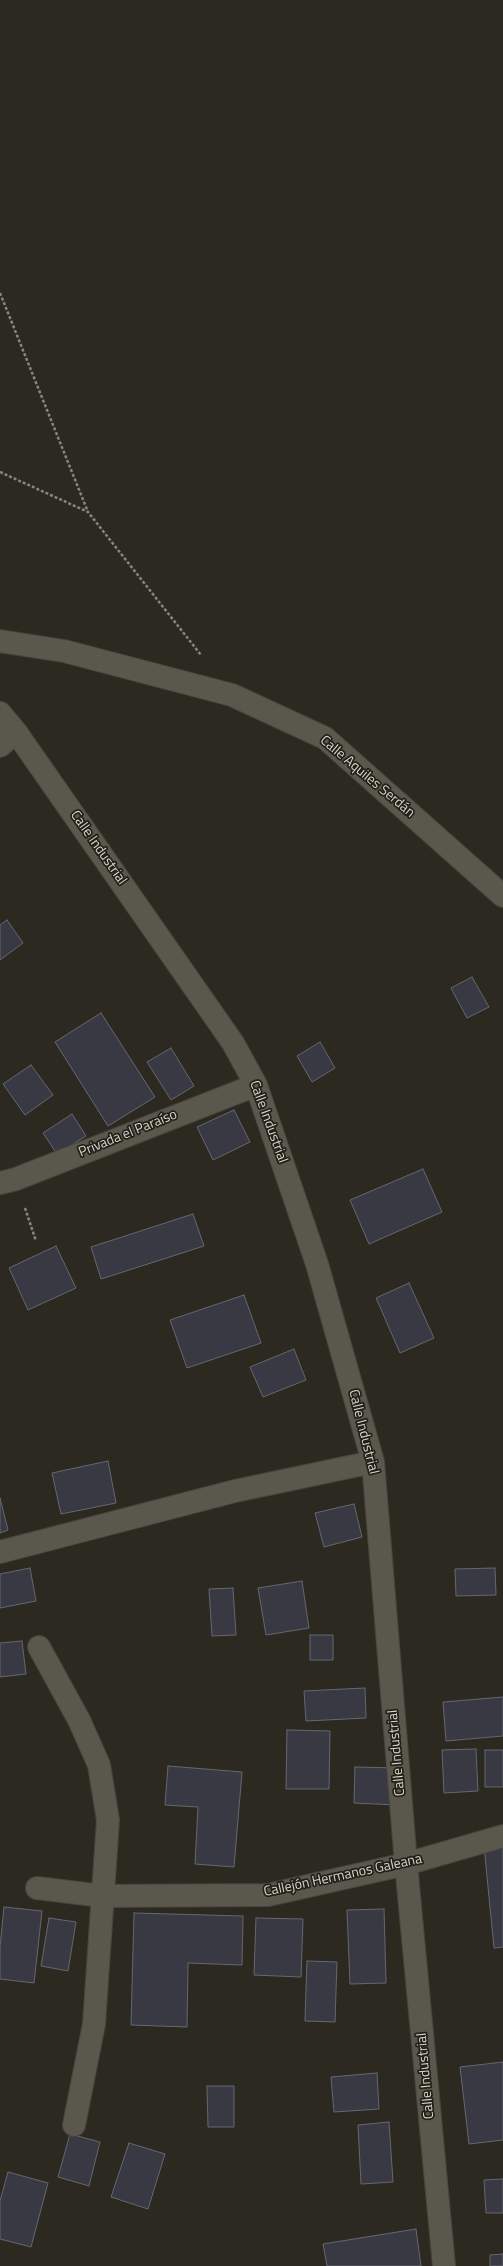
<!DOCTYPE html>
<meta charset="utf-8">
<style>
body{margin:0}
canvas{display:block;background:#2c2a20}
</style>
<canvas width="503" height="2266"></canvas>
<script>
const g = document.querySelector('canvas').getContext('2d');
g.lineJoin = 'round';
function fillPath(path, color) {
  g.fillStyle = color;
  g.fill(path, 'evenodd');
}
function poly(rows) {
  const path = new Path2D();
  for (const r of rows) {
    path.moveTo(r[0], r[1]);
    for (let i = 2; i < r.length; i += 2) path.lineTo(r[i], r[i + 1]);
  }
  return path;
}
function stroke(path, color, width, dash) {
  g.strokeStyle = color;
  g.lineWidth = width;
  g.lineCap = dash ? 'butt' : 'round';
  g.setLineDash(dash || []);
  g.stroke(path);
}
function drawText(font, color, halo, rows, align = 'center') {
  g.font = font + ' "Titillium Web",sans-serif';
  g.lineWidth = 3.5;
  g.setLineDash([]);
  g.textBaseline = 'middle';
  g.strokeStyle = halo;
  g.fillStyle = color;
  for (const [text, x, y, turn = 0] of rows) {
    g.save();
    g.translate(x, y);
    g.rotate((+turn || 0) * Math.PI / 180);
    g.textAlign = isNaN(turn) ? turn : align;
    if (halo) g.strokeText(text, 0, 0);
    g.fillText(text, 0, 0);
    g.restore();
  }
}
const building = poly([
 [7,920,23,943,0,960,0,925,7,920],
 [472,977,489,1007,467,1018,451,988,472,977],
 [101,1013,155,1097,108,1126,55,1042,101,1013],
 [320,1042,335,1068,312,1082,297,1056,320,1042],
 [171,1048,194,1086,171,1100,147,1062,171,1048],
 [31,1065,53,1095,25,1115,3,1084,31,1065],
 [234,1110,250,1142,213,1160,197,1127,234,1110],
 [72,1114,86,1136,57,1154,43,1133,72,1114],
 [423,1169,442,1212,369,1244,350,1200,423,1169],
 [193,1214,204,1246,101,1279,91,1247,193,1214],
 [56,1246,76,1288,28,1310,9,1268,56,1246],
 [409,1283,434,1338,400,1353,376,1298,409,1283],
 [244,1295,261,1343,187,1368,170,1320,244,1295],
 [294,1349,306,1380,263,1397,250,1367,294,1349],
 [108,1461,116,1503,61,1514,52,1473,108,1461],
 [0,1498,8,1530,0,1533,0,1498],
 [354,1504,362,1537,324,1547,315,1513,354,1504],
 [30,1568,36,1601,0,1608,0,1574,30,1568],
 [495,1568,496,1595,456,1596,455,1569,495,1568],
 [302,1581,309,1628,266,1635,258,1588,302,1581],
 [233,1588,236,1635,212,1636,209,1589,233,1588],
 [310,1635,333,1635,333,1660,310,1660,310,1635],
 [22,1641,26,1674,0,1677,0,1643,22,1641],
 [365,1688,366,1718,306,1721,304,1691,365,1688],
 [503,1697,503,1736,446,1741,443,1702,503,1697],
 [287,1730,330,1731,329,1789,286,1789,287,1730],
 [476,1749,478,1791,444,1793,442,1750,476,1749],
 [485,1750,503,1750,503,1787,485,1787,485,1750],
 [168,1766,242,1772,234,1867,195,1864,198,1807,165,1805,168,1766],
 [355,1767,398,1768,397,1805,354,1803,355,1767],
 [503,1844,503,1947,494,1948,484,1846,503,1844],
 [4,1907,42,1911,34,1983,0,1979,0,1947,4,1907],
 [384,1909,386,1983,350,1984,347,1910,384,1909],
 [134,1913,243,1916,242,1965,188,1963,187,2027,131,2025,134,1913],
 [49,1918,76,1922,68,1971,41,1966,49,1918],
 [256,1918,303,1919,301,1977,254,1975,256,1918],
 [307,1961,337,1962,335,2022,305,2021,307,1961],
 [503,2062,503,2140,469,2144,460,2067,503,2062],
 [377,2073,379,2109,334,2112,331,2077,377,2073],
 [207,2086,234,2086,234,2127,208,2127,207,2086],
 [389,2122,393,2182,361,2184,358,2125,389,2122],
 [70,2134,100,2142,89,2186,58,2177,70,2134],
 [129,2143,165,2154,148,2209,111,2197,129,2143],
 [8,2172,48,2183,31,2247,0,2239,0,2201,8,2172],
 [503,2179,503,2213,486,2213,484,2180,503,2179],
 [416,2229,421,2266,327,2266,323,2244,416,2229],
 [503,2254,503,2266,490,2266,490,2255,503,2254]
]);
const path = poly([
 [0,293,88,512],
 [0,472,88,512,201,655],
 [25,1208,36,1241]
]);
const minor = poly([
 [0,641,64,651,232,695,325,738,503,896],
 [0,713,16,732,233,1043,256,1085,317,1264,373,1462,406,1864,444,2266],
 [0,746,16,732],
 [0,1183,16,1179,256,1085],
 [0,1552,235,1491,373,1462],
 [39,1647,79,1720,99,1765,108,1820,94,2024,74,2125],
 [37,1888,102,1896,268,1895,406,1864,503,1836]
]);
const streetNames = [
 ["Calle Aquiles Serdán",367,777,40],
 ["Calle Industrial",98,848,55],
 ["Calle Industrial",268,1122,70],
 ["Privada el Paraíso",128,1134,-22],
 ["Calle Industrial",363,1432,76],
 ["Calle Industrial",397,1753,-95],
 ["Callejón Hermanos Galeana",343,1876,-12],
 ["Calle Industrial",426,2076,-95]
];
fillPath(building, '#393943');
stroke(building, '#666671', 1);
stroke(minor, '#47453d', 24);
stroke(path, '#87857d', 2.5, [3, 2]);
stroke(minor, '#5a574c', 22);
drawText('14px', '#d6d4ce', '#232117', streetNames);
</script>
